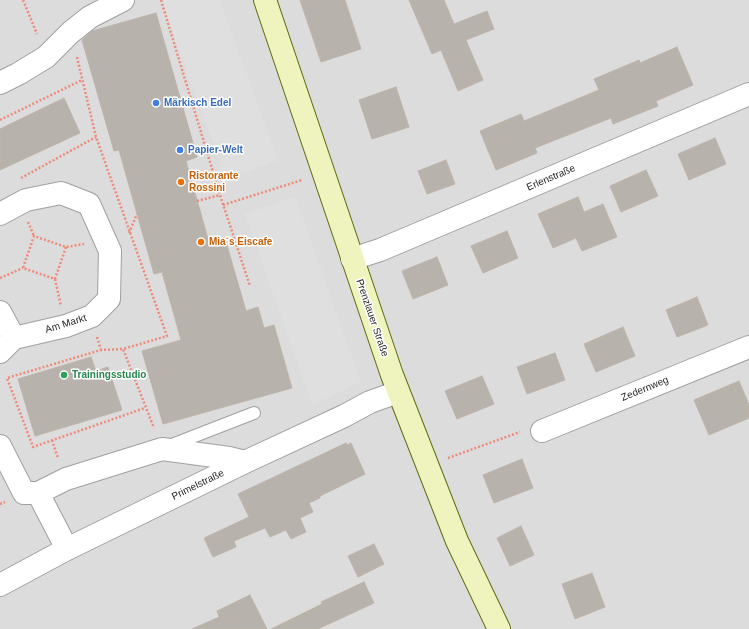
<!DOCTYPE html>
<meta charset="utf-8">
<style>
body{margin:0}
canvas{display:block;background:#efece6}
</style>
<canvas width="749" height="629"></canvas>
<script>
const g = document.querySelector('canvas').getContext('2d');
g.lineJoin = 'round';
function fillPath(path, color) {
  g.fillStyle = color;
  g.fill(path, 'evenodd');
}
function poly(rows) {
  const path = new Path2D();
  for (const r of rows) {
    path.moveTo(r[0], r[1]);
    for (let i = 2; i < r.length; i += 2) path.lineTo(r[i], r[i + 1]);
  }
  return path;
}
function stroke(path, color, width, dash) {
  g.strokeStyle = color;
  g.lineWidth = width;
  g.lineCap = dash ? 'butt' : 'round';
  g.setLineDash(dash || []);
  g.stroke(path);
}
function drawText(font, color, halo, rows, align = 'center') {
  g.font = font + ' Arial,sans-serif';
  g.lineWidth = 3;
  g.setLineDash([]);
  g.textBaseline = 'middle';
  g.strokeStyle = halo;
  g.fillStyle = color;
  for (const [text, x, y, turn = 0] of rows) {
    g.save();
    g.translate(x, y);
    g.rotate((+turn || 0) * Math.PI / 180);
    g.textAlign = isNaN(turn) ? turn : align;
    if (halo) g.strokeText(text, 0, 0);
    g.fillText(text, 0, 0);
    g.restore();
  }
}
const residential = poly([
 [0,0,749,0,749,629,0,629]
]);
const parking = poly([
 [161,0,220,0,278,160,226,179],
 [295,196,361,382,312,405,245,214]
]);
const building = poly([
 [300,0,345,0,361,49,321,62,300,0],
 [409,0,444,0,454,24,487,11,494,29,466,40,483,80,458,91,441,50,432,54,409,0],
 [156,13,197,157,186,161,210,246,226,242,246,311,258,307,264,328,274,325,292,388,163,424,142,351,181,340,162,272,154,274,119,150,114,151,82,40,92,31,156,13],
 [677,47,693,85,656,101,658,106,613,124,611,118,535,148,537,153,496,170,480,131,521,114,524,121,599,90,594,79,639,60,640,63,677,47],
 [396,87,409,127,372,139,359,100,396,87],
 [64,98,80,133,0,170,0,129,64,98],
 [715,138,726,164,689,180,678,154,715,138],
 [446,160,455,184,427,194,418,171,446,160],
 [646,170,658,196,621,212,610,186,646,170],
 [578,197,584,212,603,204,617,237,582,251,576,238,553,248,538,214,578,197],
 [507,231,518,258,483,273,471,246,507,231],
 [437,257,448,285,413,299,402,271,437,257],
 [697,297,708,325,677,337,666,310,697,297],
 [623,327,635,356,596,372,584,344,623,327],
 [555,353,565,380,527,394,517,367,555,353],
 [91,357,96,371,108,367,122,410,35,436,18,379,91,357],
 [482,376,494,404,457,419,445,391,482,376],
 [739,381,749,405,749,418,709,435,694,400,739,381],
 [346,443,347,445,351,443,365,474,320,496,320,498,309,503,313,512,300,518,306,532,291,539,286,530,270,537,265,528,234,541,236,547,213,557,204,538,249,517,238,494,346,443],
 [522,459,533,488,494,503,483,475,522,459],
 [521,526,534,555,510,566,497,538,521,526],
 [374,544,384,564,358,577,348,556,374,544],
 [592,573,605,607,575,619,562,584,592,573],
 [364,582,374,603,318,629,271,629,322,604,321,602,364,582],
 [250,595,267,629,192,629,219,617,217,611,250,595]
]);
const path = poly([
 [23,0,37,34],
 [161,0,220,195,250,286],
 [77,57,96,137,167,336,123,349,154,428],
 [0,120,82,80],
 [21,178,96,137],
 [197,201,220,195],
 [223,205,302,180],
 [28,222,34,236],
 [129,233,137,214],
 [66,247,55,279,23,268,34,236,66,247,84,244],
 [0,278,23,268],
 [55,279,61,306],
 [97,337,101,350],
 [122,349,101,350,7,378,33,447,145,408],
 [52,440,58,458],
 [448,458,520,432],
 [0,504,5,502]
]);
const service = poly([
 [169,446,254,413]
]);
const minor = poly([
 [0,83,18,74,46,57,71,32,90,17,123,0],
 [0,214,26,200,61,193,89,204,110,251,109,299,92,316,66,326,14,338],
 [352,259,380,250,749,94],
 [0,312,14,338,0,352],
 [542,431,749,347],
 [0,446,24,493,38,493,67,549],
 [38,493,66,479,162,449,229,458,245,462],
 [0,585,67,549,245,462,344,416,370,402,398,392]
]);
const secondary = poly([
 [265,0,392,375,457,541,499,629]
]);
const markers = [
 [156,103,4,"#3f7fe0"],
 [180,150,4,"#3f7fe0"],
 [181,182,4,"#e8710a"],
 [201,242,4,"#e8710a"],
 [64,375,4,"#2e9e5b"]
];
const shopNames = [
 ["Märkisch Edel",164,103],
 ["Papier-Welt",188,150]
];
const foodNames = [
 ["Ristorante",189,176],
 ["Rossini",189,188],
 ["Mia´s Eiscafe",209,242]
];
const streetNames = [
 ["Erlenstraße",551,178,-23],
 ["Prenzlauer Straße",372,318,71],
 ["Am Markt",66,324,-17],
 ["Zedernweg",645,389,-22],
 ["Primelstraße",198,485,-26]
];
const leisureNames = [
 ["Trainingsstudio",72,375]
];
fillPath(residential, '#dddcdc');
fillPath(parking, '#dfdfdf');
fillPath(building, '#b8b2ac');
stroke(building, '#bfb4a9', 1);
stroke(service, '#a0a0a0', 14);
stroke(minor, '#a0a0a0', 24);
stroke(secondary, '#5e6d0f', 24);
stroke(path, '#ed8a78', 2.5, [2, 2]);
stroke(service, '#fff', 12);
stroke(minor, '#fff', 22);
stroke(secondary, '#eff4bf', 22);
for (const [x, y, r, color] of markers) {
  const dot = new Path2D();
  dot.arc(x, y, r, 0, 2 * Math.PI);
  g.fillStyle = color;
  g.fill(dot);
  stroke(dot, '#fff', 1.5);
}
drawText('bold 10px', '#366cbe', '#fff', shopNames, 'left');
drawText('bold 10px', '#c56008', '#fff', foodNames, 'left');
drawText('10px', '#1f1f1f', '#fff', streetNames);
drawText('bold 10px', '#27864d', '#fff', leisureNames, 'left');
</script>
